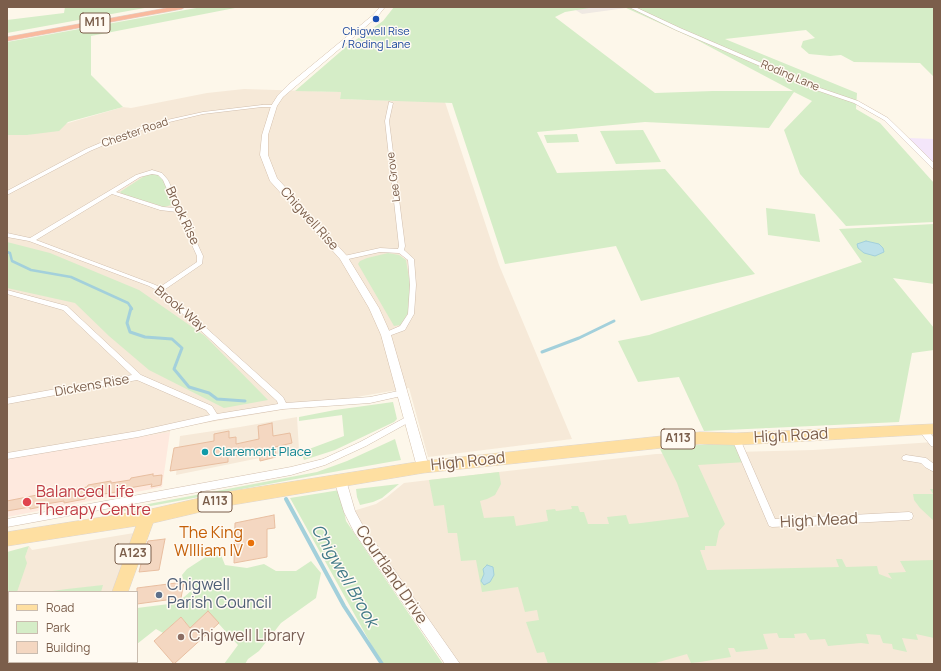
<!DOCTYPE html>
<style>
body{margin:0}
#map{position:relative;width:941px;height:671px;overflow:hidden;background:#fdf7ea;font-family:Manrope,sans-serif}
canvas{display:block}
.frame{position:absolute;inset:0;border:8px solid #7b5e4b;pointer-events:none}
.legend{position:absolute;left:8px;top:591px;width:130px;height:72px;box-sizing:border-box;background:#fffaf2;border:1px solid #cabcaf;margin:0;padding:5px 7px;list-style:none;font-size:12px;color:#7b5e4b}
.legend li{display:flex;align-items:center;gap:8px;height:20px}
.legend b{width:20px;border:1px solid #cabcaf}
</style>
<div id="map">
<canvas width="941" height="671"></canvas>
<div class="frame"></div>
<ul class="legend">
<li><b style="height:5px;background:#fedfa1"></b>Road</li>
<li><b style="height:11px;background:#d5edc7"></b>Park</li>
<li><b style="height:11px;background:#f4d7c1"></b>Building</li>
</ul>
</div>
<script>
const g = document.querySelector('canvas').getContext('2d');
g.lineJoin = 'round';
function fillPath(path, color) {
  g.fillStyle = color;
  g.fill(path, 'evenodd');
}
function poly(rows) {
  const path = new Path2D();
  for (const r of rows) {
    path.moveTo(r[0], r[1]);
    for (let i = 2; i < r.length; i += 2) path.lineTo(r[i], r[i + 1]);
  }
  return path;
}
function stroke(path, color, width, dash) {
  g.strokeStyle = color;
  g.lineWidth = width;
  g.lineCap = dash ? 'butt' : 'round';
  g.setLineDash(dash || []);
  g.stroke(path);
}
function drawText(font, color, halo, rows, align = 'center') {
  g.font = font + ' Manrope,sans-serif';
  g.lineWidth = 3;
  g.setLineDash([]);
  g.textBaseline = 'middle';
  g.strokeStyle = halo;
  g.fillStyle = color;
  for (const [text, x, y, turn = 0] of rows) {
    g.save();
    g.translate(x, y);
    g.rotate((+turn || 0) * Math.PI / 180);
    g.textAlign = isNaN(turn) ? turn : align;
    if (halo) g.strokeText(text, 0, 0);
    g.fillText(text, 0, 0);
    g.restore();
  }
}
const residential = poly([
 [244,89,341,92,340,99,445,102,499,265,572,439,428,457,409,388,170,429,170,432,7,458,7,135,27,135,123,107,131,108,207,93],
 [297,417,299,450,176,475,180,436,240,427],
 [934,442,934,664,454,664,350,512,376,504,387,497,404,483,429,480,656,454,813,450],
 [140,532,118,592,11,592,29,546,32,550]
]);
const commercial = poly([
 [170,432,162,487,7,517,7,458]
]);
const industrial = poly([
 [587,7,624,7,626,8,582,14,574,9]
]);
const education = poly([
 [908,138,934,139,934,164]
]);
const green = poly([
 [65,7,150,7,7,33,7,20,64,13],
 [202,7,240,7,91,36,91,75,123,107,68,122,59,131,27,135,7,135,7,42],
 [394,7,595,7,565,12,555,17,655,93,713,91,793,91,697,40,624,7,934,7,934,77,920,63,854,62,841,55,830,56,809,54,801,47,803,41,815,38,806,30,725,39,857,93,856,109,880,123,934,183,934,222,846,226,800,174,784,130,812,101,794,92,769,128,645,122,537,132,557,173,665,169,755,274,641,301,616,246,505,264,452,103,340,99,341,92,295,91,347,46,383,21],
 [643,130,661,162,616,164,600,131],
 [577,134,579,142,547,143,544,135],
 [152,173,160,174,165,180,175,204,164,207,122,194,120,192,146,175],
 [766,208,815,214,820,242,768,235],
 [934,224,934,284,893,278,934,328,934,350,912,353,899,422,704,431,679,377,638,382,618,341,649,335,862,262,839,229],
 [7,242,50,253,139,290,205,336,268,400,224,408,149,370,109,336,75,303,7,288],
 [388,253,399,255,406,260,410,284,408,313,401,325,394,326,358,264,360,261,367,258],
 [393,402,397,419,394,422,335,450,304,460,303,457,295,457,293,455,344,436,342,415,299,421,299,417,335,410],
 [395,439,401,460,395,461,344,470,124,511,122,509,317,472,347,461],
 [737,441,746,462,698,465,725,524,719,531,716,546,705,546,705,550,700,550,707,570,839,567,836,559,842,559,846,567,877,566,879,574,892,579,888,573,906,572,900,561,934,560,934,638,916,634,918,640,902,638,907,652,893,649,892,644,883,643,880,635,866,634,869,644,861,643,828,646,825,639,810,640,806,633,794,634,795,638,779,638,777,633,763,634,768,649,736,652,734,648,728,648,731,657,700,662,691,663,687,654,652,664,548,664,544,652,537,653,526,622,539,620,537,610,525,612,518,587,482,592,476,560,461,561,457,533,448,533,444,505,434,506,429,480,499,472,501,484,495,495,487,499,480,501,484,518,514,516,516,526,548,521,546,510,555,509,556,511,572,509,571,506,578,506,580,512,584,512,588,524,609,524,607,517,626,515,629,524,641,523,689,517,677,483,660,449],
 [399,484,382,498,373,502,360,505,357,497,356,489],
 [930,489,934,489,934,521,920,508,914,500,913,494,933,494],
 [340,490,346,521,443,664,382,664,290,498],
 [29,546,25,557,27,563,17,592,9,592,9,640,7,642,7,552],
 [221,555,225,565,247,568,264,564,276,571,296,571,311,561,321,573,316,598,281,623,259,651,248,659,245,664,224,664,238,645,208,612,190,628,181,617,163,633,156,629,137,644,137,608,177,603,191,591,184,582,182,575,187,569,207,556],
 [103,585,101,592,45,592,67,589]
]);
const water = poly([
 [866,241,879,244,883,248,884,252,875,256,864,253,858,248,857,244,866,241],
 [487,565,493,567,494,575,490,582,484,585,481,581,484,574,483,569,487,565]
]);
const streamFar2 = poly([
 [7,252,10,253,12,261,31,270,71,277,128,303,132,309]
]);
const streamFar1 = poly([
 [131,308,127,323,130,332,145,337,172,339,182,348,174,369,189,387,209,393,217,399,245,401],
 [542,352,579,338,614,321]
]);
const stream = poly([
 [286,499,344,606,382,664]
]);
const building = poly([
 [272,423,273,436,290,433,292,443,275,447,276,457,260,461,259,451,228,457,228,462,170,471,174,448,214,441,214,434,229,431,229,438,236,437,236,444,259,439,258,426,272,423],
 [153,474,153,476,162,475,161,485,151,487,152,484,129,488,129,490,85,497,85,499,64,503,64,501,40,505,40,507,30,509,30,507,7,511,7,501,67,489,67,491,87,487,88,485,111,481,111,483,130,480,131,478,153,474],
 [274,515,275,528,267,529,267,557,234,563,235,523,274,515],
 [165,539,159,570,139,572,143,556,148,541,165,539],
 [184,582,181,598,137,604,137,588,184,582],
 [208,611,219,623,174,664,154,641,181,617,190,628,208,611]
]);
const minor = poly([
 [389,102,393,103,389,121,405,246,404,250,414,259,416,285,414,314,406,328,405,330,386,337,384,337,383,335,384,333,400,326,408,314,410,285,408,260,399,253,380,252,344,260,341,258,344,256,380,248,398,249,399,246,385,121,389,102],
 [262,105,274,105,276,106,274,107,262,107,203,114,161,124,130,134,90,151,7,195,7,191,86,149,126,132,158,122,203,112,262,105],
 [152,170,162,173,168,180,203,256,202,264,164,290,283,397,286,403,370,397,403,390,406,391,407,393,406,395,370,403,283,409,215,420,138,437,7,459,7,453,138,431,210,415,206,410,137,380,7,404,7,398,132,375,63,310,7,294,7,290,67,306,141,375,212,406,217,414,278,404,277,401,158,291,149,286,29,241,7,237,7,233,30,238,136,175,152,170],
 [152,174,158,175,163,180,175,208,163,207,116,192,140,177,152,174],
 [112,194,160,210,177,212,197,256,197,262,160,287,153,284,36,240,112,194],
 [410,415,413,416,414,418,413,420,366,446,325,465,291,475,7,527,7,519,291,467,323,459,360,442,410,415],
 [923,427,926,428,934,438,934,447,931,446,920,432,919,430,920,428,923,427],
 [736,436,739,437,740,439,775,519,909,512,912,513,913,516,912,519,909,520,772,527,769,526,732,439,733,437,736,436],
 [906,455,926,458,934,464,934,472,925,467,921,463,903,460,902,458,903,456,906,455]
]);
const tertiary = poly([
 [629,7,635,7,680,28,820,88,858,101,888,118,934,163,934,169,932,168,884,120,854,103,816,90,676,30,629,7],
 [340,475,344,477,346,480,355,511,362,524,460,664,445,664,354,532,344,512,334,480,336,477,340,475]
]);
const secondary = poly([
 [380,7,385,7,377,17,283,97,277,106,268,135,268,155,277,178,347,256,379,308,391,335,429,467,427,471,423,472,419,471,417,467,381,335,369,308,340,259,270,181,260,155,262,135,271,106,278,95,288,85,373,15,380,7]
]);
const primary = poly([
 [934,424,934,434,736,445,700,444,423,473,226,506,153,523,128,592,112,592,136,526,7,546,7,532,147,510,226,492,423,461,700,432,736,433,934,424],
 [62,662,81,662,80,664,61,664,62,662]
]);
const motorway = poly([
 [172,7,185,7,182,9,7,41,7,37,172,7]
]);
const markers = [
 [376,19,4,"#1a4fb4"],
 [205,452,4,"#0f9aa8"],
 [27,502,5,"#e0444e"],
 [251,543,4,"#e8710a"],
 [159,595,4,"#5c6f8a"],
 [181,637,4,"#8d6e63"]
];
const farTransitnames = [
 ["Chigwell Rise",376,32],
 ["/ Roding Lane",376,45]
];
const farStreetnames = [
 ["Roding Lane",790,76,23],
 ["Chester Road",135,133,-19],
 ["Lee Grove",394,177,-97]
];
const shields = [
 [95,23,30],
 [678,439,34],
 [215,502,34],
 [133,554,36]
];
const shieldNames = [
 ["M11",95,23],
 ["A113",678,439],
 ["A113",215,502],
 ["A123",133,554]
];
const streetNames = [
 ["Brook Rise",182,216,65],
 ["Chigwell Rise",309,219,48],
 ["Brook Way",180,309,40],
 ["Dickens Rise",92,386,-10]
];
const cultureNames = [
 ["Claremont Place",213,452]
];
const nearStreetnames = [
 ["High Road",791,436,-3],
 ["High Road",468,462,-6],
 ["High Mead",819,521,-3],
 ["Courtland Drive",391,575,56]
];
const nearHealthnames = [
 ["Balanced Life",36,493],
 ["Therapy Centre",36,511]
];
const nearFoodnames = [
 ["The King",243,534],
 ["WIlliam IV",243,552]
];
const nearServicenames = [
 ["Chigwell",167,586],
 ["Parish Council",167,604]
];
const nearEducationnames = [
 ["Chigwell Library",189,637]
];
const nearWaternames = [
 ["Chigwell Brook",344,576,60]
];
fillPath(residential, '#f6e9d8');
fillPath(commercial, '#fee9de');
fillPath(industrial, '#efe9e3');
fillPath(education, '#f4e6fa');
fillPath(green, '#d5edc7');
fillPath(water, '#bde1e9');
stroke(water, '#a3d0db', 1);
stroke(streamFar2, '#a3d0db', 2.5);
stroke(streamFar1, '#a3d0db', 3);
stroke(stream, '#a3d0db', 4);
fillPath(building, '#f4d7c1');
stroke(building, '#e8bea0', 1);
stroke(minor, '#d2bfae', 1);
stroke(tertiary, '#d2bfae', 1);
stroke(secondary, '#d5c0ac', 1);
stroke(primary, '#ddd5d0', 1);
stroke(motorway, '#ddd5d0', 1);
fillPath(minor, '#fff');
fillPath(tertiary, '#fff');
fillPath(secondary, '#fff');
fillPath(primary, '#fedfa1');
fillPath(motorway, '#f9ba9f');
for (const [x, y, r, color] of markers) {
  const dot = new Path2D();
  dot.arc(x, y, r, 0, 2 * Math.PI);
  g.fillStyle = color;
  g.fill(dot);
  stroke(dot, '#fffaf2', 1.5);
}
drawText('11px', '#164399', '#fffaf2', farTransitnames);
drawText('11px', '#7b5e4b', '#fffaf2', farStreetnames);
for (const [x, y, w] of shields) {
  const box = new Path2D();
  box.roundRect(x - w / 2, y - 10, w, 20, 3);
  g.fillStyle = '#fffaf2';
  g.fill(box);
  stroke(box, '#7b5e4b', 1);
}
drawText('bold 12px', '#7b5e4b', null, shieldNames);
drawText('13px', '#7b5e4b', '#fffaf2', streetNames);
drawText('13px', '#0d838f', '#fffaf2', cultureNames, 'left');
drawText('16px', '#7b5e4b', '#fffaf2', nearStreetnames);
drawText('16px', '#be3a42', '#fffaf2', nearHealthnames, 'left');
drawText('16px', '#c56008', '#fffaf2', nearFoodnames, 'right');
drawText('16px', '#4e5e75', '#fffaf2', nearServicenames, 'left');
drawText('16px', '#785e54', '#fffaf2', nearEducationnames, 'left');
drawText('italic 17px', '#407987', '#fffaf2', nearWaternames);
</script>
